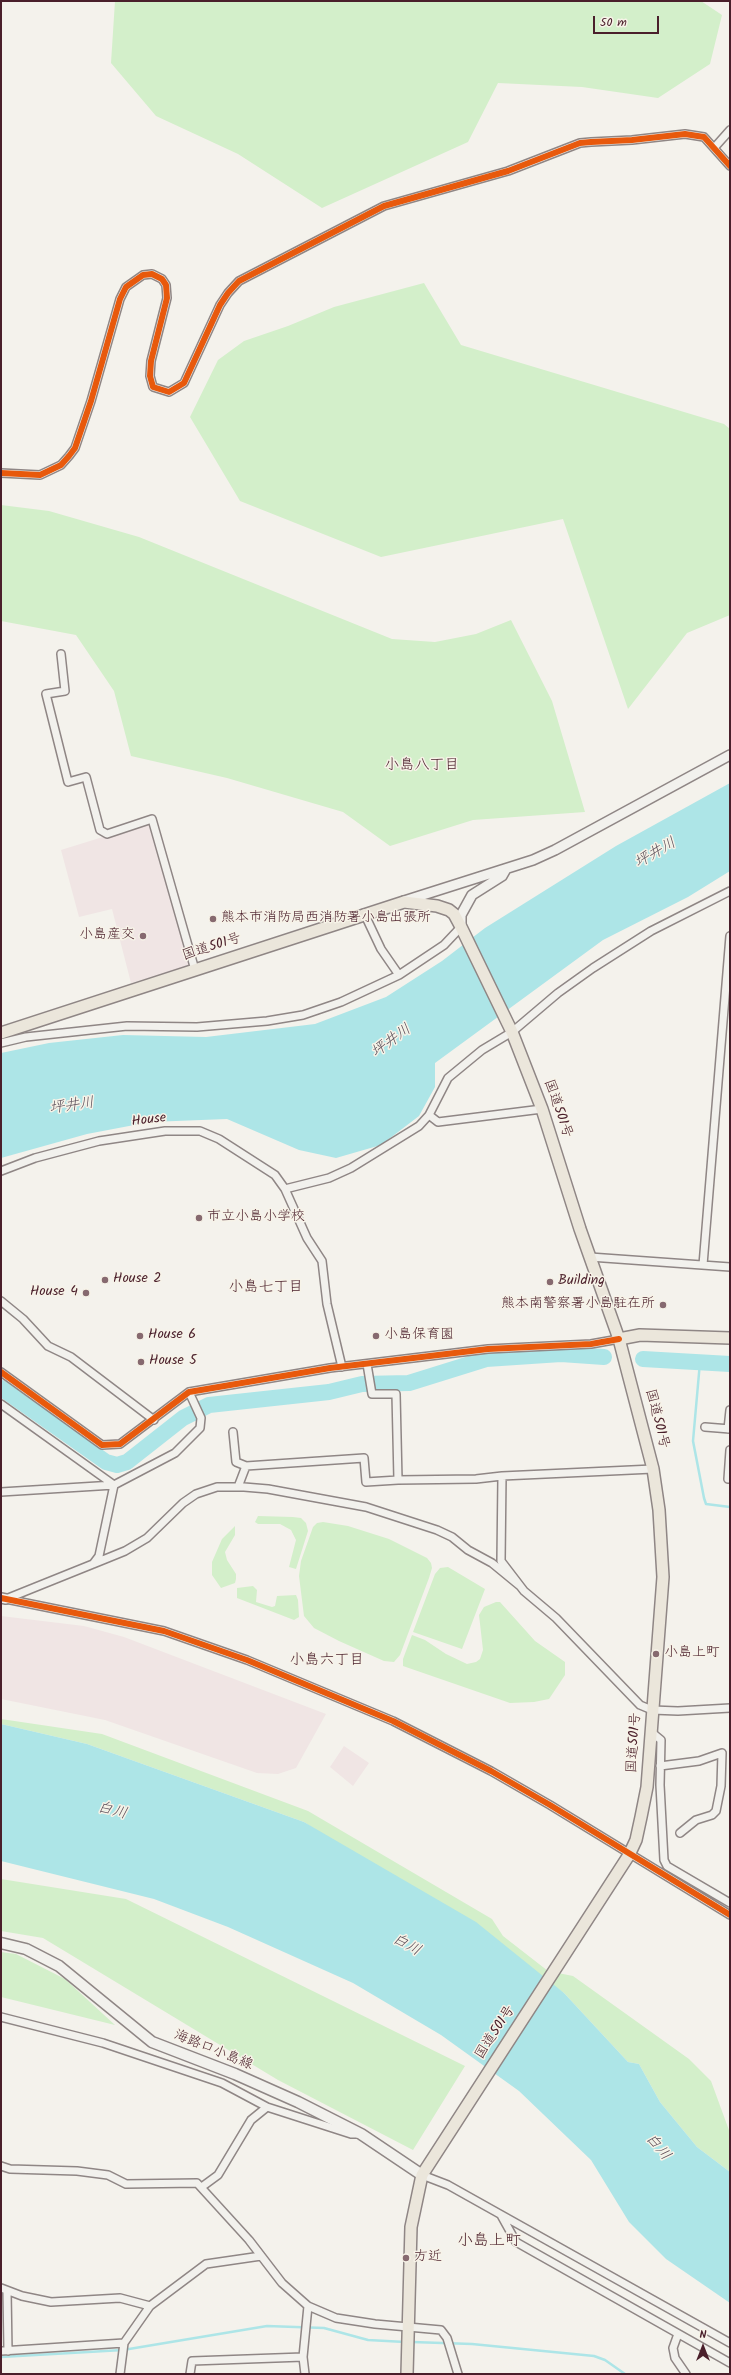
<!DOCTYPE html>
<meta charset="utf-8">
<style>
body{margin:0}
#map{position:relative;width:731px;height:2375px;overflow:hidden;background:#f4f2ec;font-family:Kalam,sans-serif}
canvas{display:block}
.frame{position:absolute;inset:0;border:2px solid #4a1f2b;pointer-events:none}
.north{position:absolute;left:683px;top:2327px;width:40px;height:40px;-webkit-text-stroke:3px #f7f3e8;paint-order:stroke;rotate:0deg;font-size:11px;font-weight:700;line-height:16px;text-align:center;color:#4a1f2b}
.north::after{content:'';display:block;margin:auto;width:14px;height:18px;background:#4a1f2b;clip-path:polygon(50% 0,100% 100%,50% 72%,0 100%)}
.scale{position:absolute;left:593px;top:16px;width:66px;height:18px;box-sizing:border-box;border:2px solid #4a1f2b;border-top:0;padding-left:5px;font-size:12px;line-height:14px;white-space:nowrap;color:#4a1f2b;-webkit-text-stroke:3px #f7f3e8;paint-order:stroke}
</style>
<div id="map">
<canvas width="731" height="2375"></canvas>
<div class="frame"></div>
<div class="north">N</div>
<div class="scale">50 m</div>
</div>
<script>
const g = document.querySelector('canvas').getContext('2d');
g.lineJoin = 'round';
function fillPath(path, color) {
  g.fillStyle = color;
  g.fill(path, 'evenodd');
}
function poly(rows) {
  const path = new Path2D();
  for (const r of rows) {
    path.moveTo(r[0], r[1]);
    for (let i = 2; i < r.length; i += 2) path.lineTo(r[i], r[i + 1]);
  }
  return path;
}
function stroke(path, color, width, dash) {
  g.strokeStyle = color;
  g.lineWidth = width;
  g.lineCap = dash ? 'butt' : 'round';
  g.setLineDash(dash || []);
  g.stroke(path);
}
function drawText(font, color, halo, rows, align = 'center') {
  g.font = font + ' Kalam,"Klee One",sans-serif';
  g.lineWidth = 3;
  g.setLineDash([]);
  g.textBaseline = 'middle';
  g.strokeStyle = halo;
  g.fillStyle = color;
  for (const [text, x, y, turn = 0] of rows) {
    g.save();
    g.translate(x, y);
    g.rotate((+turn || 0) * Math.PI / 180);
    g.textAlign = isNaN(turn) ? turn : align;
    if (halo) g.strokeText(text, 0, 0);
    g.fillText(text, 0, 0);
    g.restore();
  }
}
const built = poly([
 [151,822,190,966,131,983,112,909,79,917,61,850],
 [1,1616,84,1626,124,1637,326,1714,296,1768,278,1774,257,1773,105,1720,1,1699],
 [344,1746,369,1763,353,1786,330,1767]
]);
const green = poly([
 [115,1,701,1,722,15,710,64,658,98,582,87,498,83,468,142,322,208,238,154,156,116,111,63],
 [424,283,461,345,724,424,730,429,730,615,687,633,628,709,563,519,381,557,240,501,190,417,218,360,244,341,288,326,334,307],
 [1,505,49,511,139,537,392,639,435,642,476,634,511,620,552,701,585,812,473,820,390,846,343,812,227,778,131,756,114,691,76,635,1,621],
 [258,1516,293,1517,301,1518,306,1523,308,1531,296,1569,289,1567,296,1540,291,1530,280,1524,258,1524,255,1522],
 [323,1522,348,1526,389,1539,427,1558,431,1563,432,1568,429,1578,400,1655,394,1662,384,1661,339,1641,314,1628,304,1616,299,1576,301,1561,313,1527,317,1523],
 [235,1526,235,1535,225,1552,227,1560,236,1574,236,1579,235,1583,221,1588,212,1575,212,1562,222,1539],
 [448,1567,485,1589,462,1649,413,1632,435,1574,440,1568],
 [253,1586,257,1590,256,1602,272,1607,275,1606,277,1596,296,1595,298,1600,299,1617,294,1620,237,1598,237,1588],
 [496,1602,500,1602,535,1641,565,1662,565,1675,549,1699,534,1702,510,1703,403,1666,403,1659,412,1635,425,1640,446,1654,467,1664,476,1662,480,1659,483,1650,479,1615,484,1607],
 [1,1719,102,1734,308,1811,492,1919,503,1936,548,1971,573,1976,689,2059,711,2081,730,2133,730,2172,697,2147,660,2102,639,2064,628,2062,564,1993,304,1822,87,1744,1,1724],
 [1,1879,126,1899,465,2066,413,2150,278,2080,43,1938,1,1931],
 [1,1952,16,1954,65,1979,115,2025,1,1997]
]);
const water = poly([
 [730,783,730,871,688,897,603,940,435,1063,435,1087,419,1116,381,1145,336,1158,299,1150,227,1119,150,1122,87,1134,1,1158,1,1053,49,1043,123,1035,206,1037,315,1024,386,997,442,961,485,928,616,846],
 [1,1724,87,1744,304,1822,476,1922,564,1993,628,2062,639,2064,660,2102,697,2147,730,2172,730,2303,666,2259,629,2222,591,2160,519,2091,441,2035,353,1983,228,1927,154,1899,1,1861]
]);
const stream = poly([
 [700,1362,693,1441,704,1498,706,1504,730,1507],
 [412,2342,472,2344,594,2356,605,2360,625,2374],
 [1,2357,123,2350,267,2326,324,2328,368,2340,405,2342]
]);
const river = poly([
 [643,1359,730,1364],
 [1,1388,106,1462,117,1465,127,1462,183,1418,209,1405,329,1392,362,1384,409,1383,486,1359,561,1354,604,1357]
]);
const minor = poly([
 [714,148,730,130],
 [1,473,40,475,61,465,69,456,75,448,91,401,120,299,126,287,143,275,152,274,162,279,166,285,167,298,151,361,150,376,153,387,169,392,184,383,220,305,228,293,239,281,384,206,508,171,580,143,591,142,632,140,685,134,704,137,730,166],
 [61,654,65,691,46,694,68,782,86,777,100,830,107,834,152,819,195,970],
 [364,913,381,949,399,975],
 [1,1043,26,1037,127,1026,197,1027,267,1021,303,1015,341,1002,399,975,444,945,461,927],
 [429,1115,438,1122,542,1109],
 [1,1171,35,1158,99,1141,165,1131,200,1131,219,1139,275,1175,285,1189,307,1238,322,1261,327,1304,342,1367],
 [285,1189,329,1178,351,1168,419,1126,429,1115,448,1078,482,1050,512,1032,558,993,593,968,651,931,730,891],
 [590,1257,730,1267],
 [703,1265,730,936],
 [1,1301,23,1319,48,1346,71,1357,154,1420],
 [367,1364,372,1394,396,1394,398,1480,476,1479,502,1476,653,1469],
 [1,1372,102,1445,120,1444,189,1392,330,1368,488,1349,591,1344,619,1339],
 [1,1404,114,1485],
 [705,1427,730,1429],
 [728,1429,730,1410],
 [233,1432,236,1462,246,1466],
 [730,1450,728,1479,730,1479],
 [502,1476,501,1561,524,1591,556,1618,640,1705,652,1710,678,1711,730,1708],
 [238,1487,246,1466,364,1458,366,1482,398,1480],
 [1,1492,114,1485,175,1453,200,1428,201,1418,189,1392],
 [93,1564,125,1551,147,1538,183,1503,196,1494,217,1487,244,1487,268,1489,366,1507,437,1530,452,1537,468,1550,492,1563,520,1586],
 [6,1599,164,1631,247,1660,393,1721,491,1771,550,1805,730,1915],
 [6,1599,93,1564,99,1556,114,1485],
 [650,1731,661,1740,660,1785,664,1860,667,1866,730,1903],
 [660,1766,699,1761,722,1753,721,1786,716,1811,712,1815,696,1820,680,1833],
 [1,2017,103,2043,222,2083,267,2107],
 [1,2166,10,2169,77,2171,108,2175,126,2184,197,2183,249,2240,282,2283,308,2306,336,2318,375,2324,441,2330,447,2338,458,2374],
 [422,2175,448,2185,730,2343],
 [203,2186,218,2175,251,2120,267,2107,351,2134,357,2134],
 [501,2215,516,2242,730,2363],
 [1,2288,22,2296,51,2302,120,2298,150,2306],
 [7,2291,8,2351],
 [678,2334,673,2348,675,2358,686,2374],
 [1,2351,124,2343],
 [120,2374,124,2343,150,2306,206,2264,261,2256],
 [190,2374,192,2361,303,2357],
 [305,2374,303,2357,308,2306]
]);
const tertiary = poly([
 [404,901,533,860,555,850,730,755],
 [461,927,461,915,472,895,502,876,506,869],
 [1,1598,6,1599]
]);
const secondary = poly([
 [1,1943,26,1949,59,1966,152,2042,235,2074,298,2102,361,2134,422,2175]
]);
const primary = poly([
 [619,1339,640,1335,730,1338]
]);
const trunk = poly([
 [1,1033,404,902,437,906,449,910,454,914,461,927,512,1032,542,1109,580,1229,619,1339,653,1469,659,1510,663,1577,647,1787,641,1817,636,1840,629,1855,422,2175,411,2227,407,2374]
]);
const cycleway = poly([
 [1,473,40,475,61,465,69,456,75,448,91,401,120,299,126,287,143,275,152,274,162,279,166,285,167,298,151,361,150,376,153,387,169,392,184,383,220,305,228,293,239,281,384,206,508,171,580,143,591,142,632,140,685,134,704,137,730,166],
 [1,1372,102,1445,120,1444,189,1392,330,1368,488,1349,591,1344,619,1339],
 [1,1598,164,1631,247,1660,393,1721,491,1771,550,1805,730,1915]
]);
const markers = [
 [213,919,4,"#86696f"],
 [143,936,4,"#86696f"],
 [199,1218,4,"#86696f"],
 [105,1280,4,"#86696f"],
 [550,1282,4,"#86696f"],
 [86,1293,4,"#86696f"],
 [663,1305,4,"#86696f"],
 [140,1336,4,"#86696f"],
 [376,1336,4,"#86696f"],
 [141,1362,4,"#86696f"],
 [656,1654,4,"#86696f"],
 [406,2258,4,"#86696f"]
];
const poiNames = [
 ["熊本市消防局西消防署小島出張所",221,919],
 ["小島産交",135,936,"right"],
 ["市立小島小学校",207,1218],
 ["House 2",113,1280],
 ["Building",558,1282],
 ["House 4",78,1293,"right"],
 ["熊本南警察署小島駐在所",655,1305,"right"],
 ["House 6",148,1336],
 ["小島保育園",384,1336],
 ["House 5",149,1362],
 ["小島上町",664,1654],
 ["方近",414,2258]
];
const streetNames = [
 ["国道501号",212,948,-18],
 ["国道501号",557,1109,71],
 ["House",149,1121,-7],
 ["国道501号",656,1419,76],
 ["国道501号",635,1743,-86],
 ["国道501号",496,2033,-57],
 ["海路口小島線",213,2051,22]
];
const neighbourhoodNames = [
 ["小島八丁目",422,766],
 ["小島七丁目",266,1288],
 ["小島六丁目",327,1661]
];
const waterNames = [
 ["坪井川",656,854,-30],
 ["坪井川",392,1042,-36],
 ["坪井川",72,1107,-8],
 ["白川",112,1812,14],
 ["白川",406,1946,29],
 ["白川",657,2148,50]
];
const quarterNames = [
 ["小島上町",489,2242]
];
fillPath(built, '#f0e5e4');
fillPath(green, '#d3efca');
fillPath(water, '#ade5e7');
stroke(stream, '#ade5e7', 2.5);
stroke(river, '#ade5e7', 16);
stroke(minor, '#8f8685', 10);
stroke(tertiary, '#8f8685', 12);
stroke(secondary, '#8f8685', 13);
stroke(primary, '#8f8685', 14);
stroke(trunk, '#8f8685', 14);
stroke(minor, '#f2f1ed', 7);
stroke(tertiary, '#f2f1ed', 9);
stroke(secondary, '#f2f1ed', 10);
stroke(primary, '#ebe6db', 11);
stroke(trunk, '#ebe6db', 11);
stroke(cycleway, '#e8590c', 6);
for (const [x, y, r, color] of markers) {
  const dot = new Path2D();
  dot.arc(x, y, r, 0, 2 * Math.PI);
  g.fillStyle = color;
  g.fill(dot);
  stroke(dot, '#f7f3e8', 1.5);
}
drawText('14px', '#4a1f2b', '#f7f3e8', poiNames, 'left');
drawText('14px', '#4a1f2b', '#f7f3e8', streetNames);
drawText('15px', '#4a1f2b', '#f7f3e8', neighbourhoodNames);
drawText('italic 15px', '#5b4f5a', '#f7f3e8', waterNames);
drawText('16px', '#4a1f2b', '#f7f3e8', quarterNames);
</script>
